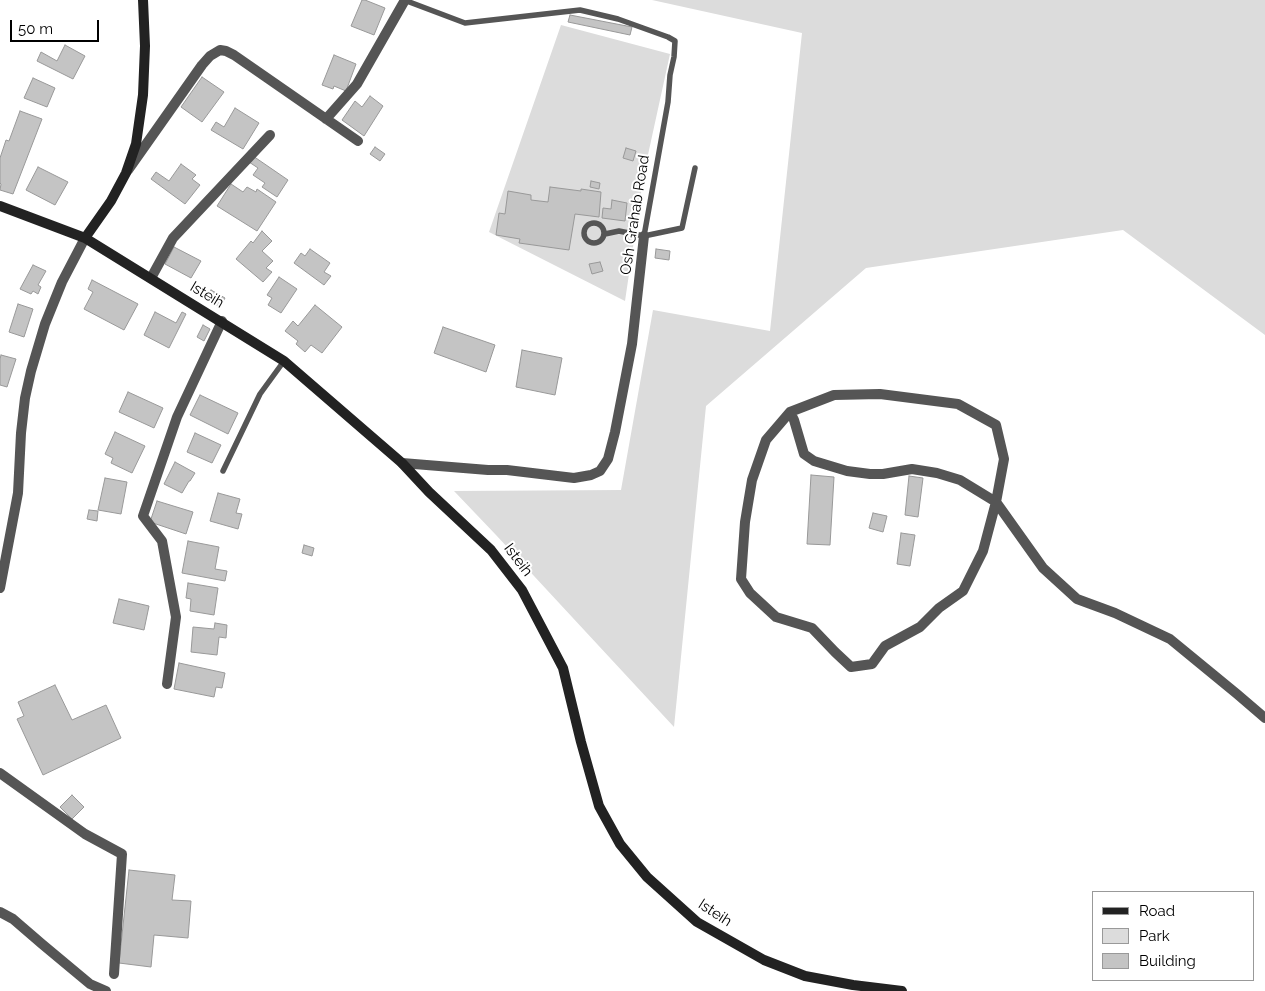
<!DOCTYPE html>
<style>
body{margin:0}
#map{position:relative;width:1265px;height:991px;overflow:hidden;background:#fff;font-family:Raleway,sans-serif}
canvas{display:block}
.legend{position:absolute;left:1092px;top:891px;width:162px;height:90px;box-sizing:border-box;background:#fff;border:1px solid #999;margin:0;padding:6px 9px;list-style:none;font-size:15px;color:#000}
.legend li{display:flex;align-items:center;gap:10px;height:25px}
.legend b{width:25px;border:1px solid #999}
.scale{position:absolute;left:10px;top:20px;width:89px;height:22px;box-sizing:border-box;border:2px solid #000;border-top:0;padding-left:6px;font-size:15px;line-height:18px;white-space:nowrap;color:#000;-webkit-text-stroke:4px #fff;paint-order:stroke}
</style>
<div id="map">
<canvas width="1265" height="991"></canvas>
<ul class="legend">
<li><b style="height:6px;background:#222"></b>Road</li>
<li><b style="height:14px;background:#dcdcdc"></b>Park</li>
<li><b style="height:14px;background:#c4c4c4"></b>Building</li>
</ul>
<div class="scale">50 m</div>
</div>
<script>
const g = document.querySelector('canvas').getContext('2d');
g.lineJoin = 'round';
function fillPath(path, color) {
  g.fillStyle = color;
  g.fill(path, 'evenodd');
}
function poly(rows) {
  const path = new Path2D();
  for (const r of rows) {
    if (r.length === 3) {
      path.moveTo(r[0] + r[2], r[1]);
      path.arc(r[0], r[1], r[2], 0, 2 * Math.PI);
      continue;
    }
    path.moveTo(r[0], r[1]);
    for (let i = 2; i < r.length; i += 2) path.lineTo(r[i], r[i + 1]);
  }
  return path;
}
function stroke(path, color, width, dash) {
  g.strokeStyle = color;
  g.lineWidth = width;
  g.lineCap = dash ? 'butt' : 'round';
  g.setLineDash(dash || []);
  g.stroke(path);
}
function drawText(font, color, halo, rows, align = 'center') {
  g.font = font + ' Raleway,sans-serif';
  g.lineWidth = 4;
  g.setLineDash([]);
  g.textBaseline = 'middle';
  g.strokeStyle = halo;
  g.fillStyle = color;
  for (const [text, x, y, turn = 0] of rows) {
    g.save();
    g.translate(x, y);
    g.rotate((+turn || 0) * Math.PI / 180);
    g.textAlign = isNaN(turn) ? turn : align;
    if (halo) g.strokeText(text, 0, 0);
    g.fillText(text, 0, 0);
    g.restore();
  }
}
const green = poly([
 [652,0,1265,0,1265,335,1123,230,866,268,706,406,674,727,496,535,454,491,621,490,653,310,770,331,802,33],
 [561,25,670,54,644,173,625,301,489,232]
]);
const building = poly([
 [362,0,365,0,385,8,374,35,351,26,362,0],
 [570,15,632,27,630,35,568,22,570,15],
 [65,45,85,56,73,79,37,61,41,52,57,61,65,45],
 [334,55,356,64,346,91,334,86,333,89,322,85,334,55],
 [202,77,224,92,202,122,181,107,202,77],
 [33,78,55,88,47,107,24,98,33,78],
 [370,96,383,106,364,136,342,120,355,101,362,107,370,96],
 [235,108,259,123,243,149,211,130,216,122,224,127,235,108],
 [20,111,42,119,13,194,0,190,1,184,0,183,0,158,6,140,9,141,20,111],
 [375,147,385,154,380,161,370,154,375,147],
 [626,148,636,151,633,161,623,158,626,148],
 [253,156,288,180,277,197,262,187,265,183,253,175,258,168,249,162,253,156],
 [181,164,196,175,192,179,200,185,185,204,151,179,156,172,169,181,181,164],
 [38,167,68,182,55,205,26,190,38,167],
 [591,181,600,183,599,189,590,187,591,181],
 [231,184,243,192,247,187,256,192,257,189,276,202,257,231,217,206,231,184],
 [550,187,581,191,581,189,601,192,599,217,575,214,569,250,519,243,520,239,496,235,499,213,505,214,508,191,531,195,531,200,548,202,550,187],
 [612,200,627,203,625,221,602,218,603,208,611,209,612,200],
 [262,231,272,241,262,251,273,261,266,268,272,272,263,282,236,259,251,241,253,243,262,231],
 [174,247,201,261,191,278,165,264,174,247],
 [310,249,330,263,324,272,331,276,324,285,294,263,301,253,305,256,310,249],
 [656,249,670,251,669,260,655,258,656,249],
 [600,262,603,271,592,274,589,264,600,262],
 [33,265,46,271,38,285,41,287,38,294,33,291,31,294,20,289,33,265],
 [279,277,297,289,281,313,268,305,272,298,267,295,279,277],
 [92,280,138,304,124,330,84,309,93,292,88,289,92,280],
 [211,290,225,298,220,307,206,299,211,290],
 [18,304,33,309,24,337,9,332,18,304],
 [315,305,342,327,322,353,311,345,305,352,296,344,298,341,285,331,293,321,298,326,315,305],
 [155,312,176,323,182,312,186,314,169,348,144,335,155,312],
 [203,325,210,329,204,341,197,337,203,325],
 [443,327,495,345,486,372,434,353,443,327],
 [522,350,562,358,555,395,516,387,522,350],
 [1,355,16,359,7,387,0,385,0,359,1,355],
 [128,392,163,408,154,428,119,412,128,392],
 [200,395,238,413,228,434,190,415,200,395],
 [115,432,145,446,132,473,111,463,113,458,105,454,115,432],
 [195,433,221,445,212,463,187,452,195,433],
 [175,462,195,473,190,481,189,481,182,493,164,484,175,462],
 [811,475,834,477,830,545,807,544,811,475],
 [909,476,923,478,918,517,905,515,909,476],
 [105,478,127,482,121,514,98,510,105,478],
 [218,493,240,499,236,513,242,514,238,529,210,521,218,493],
 [157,501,193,512,186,534,150,522,157,501],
 [89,510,98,511,97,521,87,519,89,510],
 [873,513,887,516,883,532,869,528,873,513],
 [901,533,915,535,910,566,897,564,901,533],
 [188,541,219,547,215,569,227,571,225,581,182,573,188,541],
 [304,545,314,548,312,556,302,553,304,545],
 [188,583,218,588,214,615,190,611,191,599,186,598,188,583],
 [119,599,149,606,144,630,113,623,119,599],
 [215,623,227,625,226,638,219,637,217,655,191,652,193,627,214,629,215,623],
 [179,663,225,673,222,688,216,687,214,697,174,689,179,663],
 [55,685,72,720,106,705,121,738,43,775,17,719,24,716,18,702,55,685],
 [72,795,84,807,72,819,60,807,72,795],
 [129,870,175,875,172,900,191,901,188,938,154,935,151,967,119,963,129,870]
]);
const lane = poly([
 [404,0,465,23,580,10,618,19,668,37,675,41,674,57,670,75,668,102,644,236],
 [594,233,10],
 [605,234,619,231,644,236,682,228,695,168],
 [223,471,260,394,284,361]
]);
const street = poly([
 [326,119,357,84,405,0],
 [128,170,202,65,210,56,220,50,226,51,234,55,358,141],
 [151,278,173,238,270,135],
 [880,394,958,404,996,425,1004,459,996,502,983,551,963,591,939,608,920,627,885,646,872,664,851,667,835,652,812,628,776,617,750,593,741,579,745,522,752,480,766,440,790,412,834,395,880,394],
 [790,412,794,420,804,454,814,461,847,471,870,474,883,474,912,469,937,473,960,480,996,502,1043,568,1077,599,1115,613,1170,639,1237,694,1265,718],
 [402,463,488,470,507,470,574,478,591,475,600,471,608,459,615,432,632,344,644,236],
 [0,588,18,493,21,433,25,398,31,371,45,324,62,282,85,238],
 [167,684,176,617,162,541,143,516,177,417,222,321],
 [0,773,85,834,122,854,114,974],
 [0,912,13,919,42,944,90,984,106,991]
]);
const secondary = poly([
 [0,206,85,238,284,361,402,463,429,492,491,550,522,590,563,668,581,742,599,806,620,844,647,877,697,922,764,960,805,976,853,985,902,991],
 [85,238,111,201,126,173,136,144,143,95,145,46,143,0]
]);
const streetNames = [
 ["Osh Grahab Road",635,215,-81],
 ["Isteih",207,295,31],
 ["Isteih",518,560,53],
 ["Isteih",715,913,33]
];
fillPath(green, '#dcdcdc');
fillPath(building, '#c4c4c4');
stroke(building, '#999', 1);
stroke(lane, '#555', 5.5);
stroke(street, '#555', 10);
stroke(secondary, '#222', 10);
drawText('15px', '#000', '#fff', streetNames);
</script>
